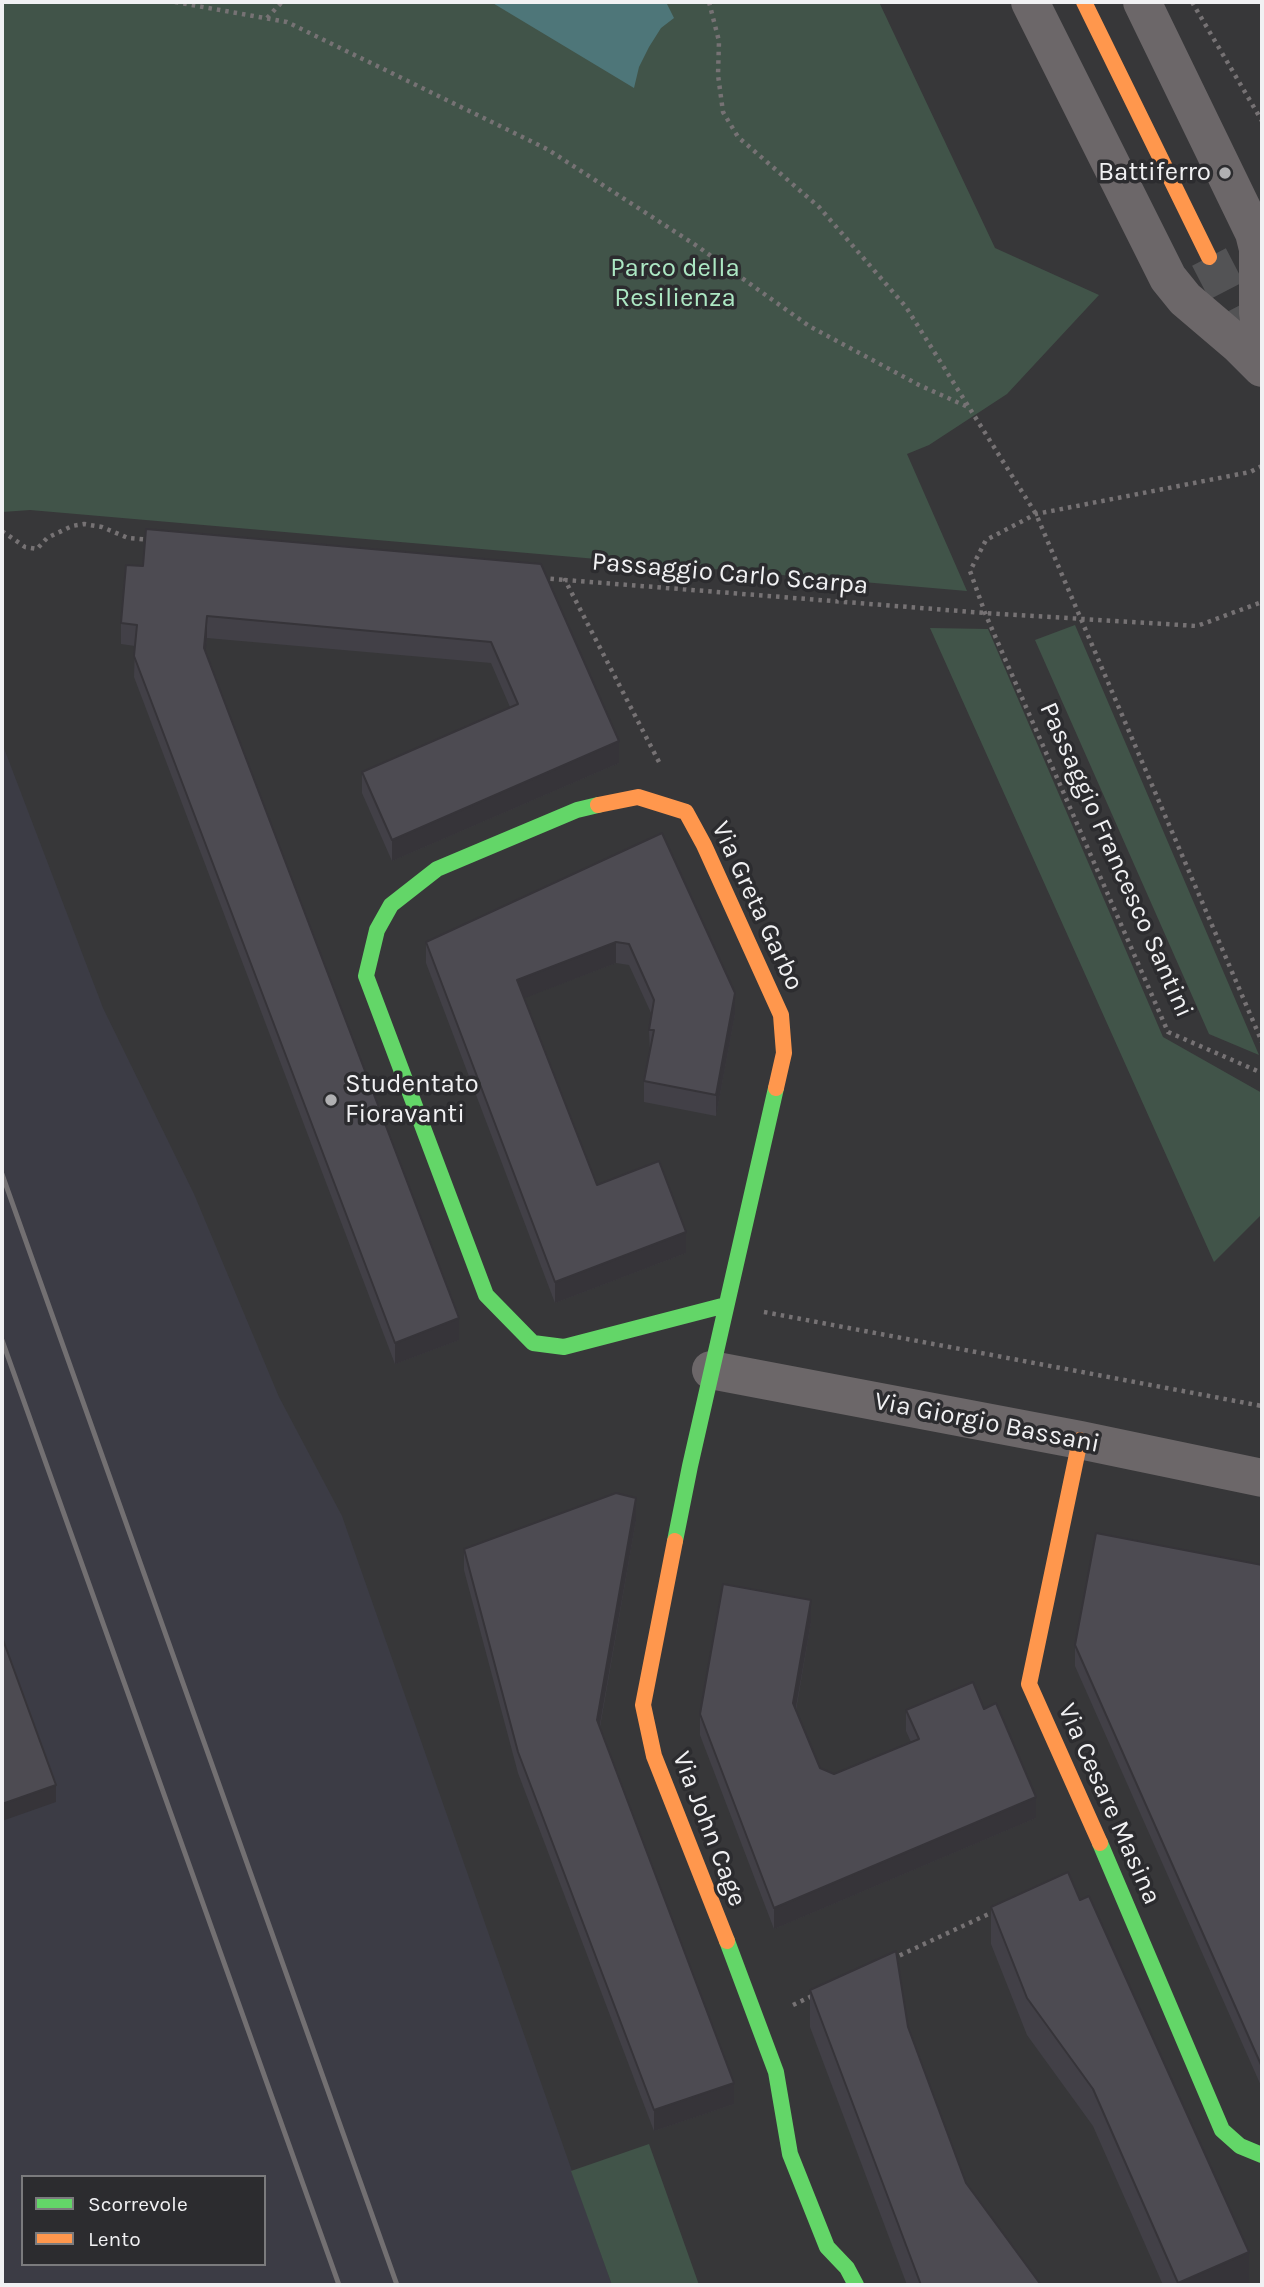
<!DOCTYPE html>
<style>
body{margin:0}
#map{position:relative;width:1264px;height:2287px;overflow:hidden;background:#373739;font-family:Karla,sans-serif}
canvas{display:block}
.frame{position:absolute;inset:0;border:4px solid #f1f1f3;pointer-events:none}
.legend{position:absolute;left:21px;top:2175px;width:245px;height:91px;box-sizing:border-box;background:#2c2c2f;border:2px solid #7b7b7d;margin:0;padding:9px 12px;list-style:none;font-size:21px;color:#f1f1f3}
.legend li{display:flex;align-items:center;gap:14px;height:35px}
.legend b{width:35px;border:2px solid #7b7b7d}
</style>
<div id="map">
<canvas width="1264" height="2287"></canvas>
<div class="frame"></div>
<ul class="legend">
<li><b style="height:9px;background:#63d668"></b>Scorrevole</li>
<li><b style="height:9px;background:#ff974d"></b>Lento</li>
</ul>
</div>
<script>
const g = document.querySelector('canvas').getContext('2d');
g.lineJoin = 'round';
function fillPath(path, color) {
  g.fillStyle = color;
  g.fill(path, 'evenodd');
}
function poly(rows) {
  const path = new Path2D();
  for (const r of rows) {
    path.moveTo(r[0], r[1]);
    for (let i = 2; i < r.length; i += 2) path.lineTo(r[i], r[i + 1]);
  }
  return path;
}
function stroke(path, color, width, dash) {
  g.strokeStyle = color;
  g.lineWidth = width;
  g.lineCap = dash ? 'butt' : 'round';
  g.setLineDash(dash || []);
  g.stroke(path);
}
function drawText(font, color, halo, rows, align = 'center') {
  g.font = font + ' Karla,sans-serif';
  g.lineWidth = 7;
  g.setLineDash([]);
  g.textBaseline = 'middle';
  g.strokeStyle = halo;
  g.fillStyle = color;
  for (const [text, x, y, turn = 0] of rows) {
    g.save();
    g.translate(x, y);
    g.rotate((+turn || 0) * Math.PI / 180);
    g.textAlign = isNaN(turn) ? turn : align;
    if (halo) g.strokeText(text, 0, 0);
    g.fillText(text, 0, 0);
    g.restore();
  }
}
const built = poly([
 [2,743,103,1008,194,1194,279,1397,342,1516,612,2285,2,2285],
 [23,2177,264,2177,264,2264,23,2264]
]);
const green = poly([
 [2,2,879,2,995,248,1099,295,1007,394,929,445,907,454,967,591,30,510,2,512],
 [1075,625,1259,1055,1209,1034,1035,640],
 [930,628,988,629,1163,1037,1262,1093,1262,1214,1214,1262],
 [649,2144,699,2285,612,2285,571,2171]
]);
const water = poly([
 [491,2,666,2,674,18,661,28,649,47,639,67,634,88]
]);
const secondaryTunnel = poly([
 [1209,257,1262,360]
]);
const path = poly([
 [175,2,287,22,547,149,697,246,809,326,919,385,968,407],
 [709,2,719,41,718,75,723,112,738,137,819,207,906,307,1036,514,1262,1042],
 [1192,2,1262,121],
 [267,18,282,2],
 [1262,466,1250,472,1036,514,986,540,970,571,985,613,1168,1032,1262,1073],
 [2,531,25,547,37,549,47,538,72,526,84,524,102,527,128,538,150,540],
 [542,578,565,580],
 [659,762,565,580,985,613,1197,626,1262,602],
 [764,1312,1262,1406],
 [892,1959,995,1911],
 [793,2005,814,1995]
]);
const street = poly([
 [1030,2,1168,278,1185,299,1239,345,1262,368],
 [1142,2,1254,233,1258,249,1258,313,1262,338],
 [711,1370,1080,1440,1262,1478]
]);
const fast = poly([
 [598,805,577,810,437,869,391,905,377,930,366,976,486,1295,533,1343,564,1347,726,1305],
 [675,1541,690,1466,776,1088],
 [1100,1843,1222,2130,1240,2146,1262,2155],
 [727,1941,776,2072,790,2154,827,2247,847,2268,856,2285]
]);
const slow = poly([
 [1084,2,1209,257],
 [598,805,638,797,686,812,704,845,781,1015,784,1053,776,1088],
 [1080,1440,1029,1684,1100,1843],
 [675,1541,643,1705,654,1756,727,1941]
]);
const rail = poly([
 [2,1174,397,2285],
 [2,1340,339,2285]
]);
const wall = poly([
 [541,564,619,763,392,861,362,793,362,772,510,707,491,663,207,638,205,652,459,1340,395,1364,134,677,135,646,121,644,121,623,143,566],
 [662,833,735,1014,716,1116,644,1102,644,1081,650,1051,649,1030,652,1015,629,965,616,963,524,998,597,1185,686,1253,555,1303,426,963,426,942],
 [636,1520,600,1727,734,2104,654,2131,518,1773,464,1570,464,1549],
 [1262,1565,1262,2088,1075,1666,1075,1645],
 [811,1622,796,1710,820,1768,834,1774,911,1742,906,1731,906,1710,984,1709,1036,1818,774,1929,700,1735,700,1714],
 [1080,1900,1249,2285,1163,2285,1093,2126,1027,2035,991,1944,991,1907],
 [810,1990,908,2027,966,2183,1041,2285,907,2285,810,2027]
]);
const shadedWall = poly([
 [207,616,207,638,204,669,204,648],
 [619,741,619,763,392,861,392,840],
 [616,942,616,963,517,1001,517,980],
 [735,993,735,1014,716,1116,716,1095],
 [686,1232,686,1253,555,1303,555,1282],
 [459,1318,459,1340,395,1364,395,1343],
 [636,1498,636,1520,597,1741,597,1720],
 [811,1600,811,1622,793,1724,793,1703],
 [56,1785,56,1802,2,1821,2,1804],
 [1036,1797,1036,1818,774,1929,774,1908],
 [734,2083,734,2104,654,2131,654,2110],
 [1249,2252,1249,2285,1178,2285,1178,2283]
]);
const building = poly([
 [146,529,541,564,619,741,392,840,362,772,518,704,491,642,207,616,204,648,459,1318,395,1343,134,656,137,625,121,623,126,565,143,566,146,529],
 [662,833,735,993,716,1095,644,1081,654,1030,649,1030,654,1000,629,944,616,942,517,980,597,1185,659,1161,686,1232,555,1282,426,942,662,833],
 [616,1493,636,1498,597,1720,734,2083,654,2110,518,1752,464,1549,616,1493],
 [1096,1533,1262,1565,1262,2067,1075,1645,1096,1533],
 [723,1584,811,1600,793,1703,820,1768,834,1774,919,1739,906,1710,973,1682,984,1709,996,1703,1036,1797,774,1908,700,1714,723,1584],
 [2,1637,56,1785,2,1804,2,1637],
 [1068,1872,1080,1900,1089,1896,1249,2252,1178,2283,1093,2089,1027,1998,991,1907,1068,1872],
 [896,1951,908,2027,966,2183,1041,2285,921,2285,810,1990,896,1951]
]);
const markers = [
 [1225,173,7,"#b0b0b2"],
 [331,1100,7,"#b0b0b2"]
];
const poiNames = [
 ["Battiferro",1211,173],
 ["Studentato",345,1085,"left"],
 ["Fioravanti",345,1115,"left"]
];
const parkNames = [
 ["Parco della",675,269],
 ["Resilienza",675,299]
];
const streetNames = [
 ["Passaggio Carlo Scarpa",730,574,5],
 ["Passaggio Francesco Santini",1116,860,66],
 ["Via Greta Garbo",757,906,65],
 ["Via Giorgio Bassani",987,1423,11],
 ["Via Cesare Masina",1109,1804,66],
 ["Via John Cage",709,1829,69]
];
fillPath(built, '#3c3c45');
fillPath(green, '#415449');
fillPath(water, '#4e7679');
stroke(secondaryTunnel, '#535355', 38, [38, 19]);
stroke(path, '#767274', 4.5, [3.5, 5]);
stroke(street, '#6c6769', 38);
stroke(fast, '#63d668', 16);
stroke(slow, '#ff974d', 16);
stroke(rail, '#737072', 5);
fillPath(wall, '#424047');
fillPath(shadedWall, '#363439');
fillPath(building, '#4d4b52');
stroke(building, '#363439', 2);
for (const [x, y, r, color] of markers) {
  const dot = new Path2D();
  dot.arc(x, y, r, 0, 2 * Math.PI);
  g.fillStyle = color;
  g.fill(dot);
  stroke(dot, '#2c2c2f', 2.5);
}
drawText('26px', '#f1f1f3', '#2c2c2f', poiNames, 'right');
drawText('26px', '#ace7c3', '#2c2c2f', parkNames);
drawText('26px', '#f1f1f3', '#2c2c2f', streetNames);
</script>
